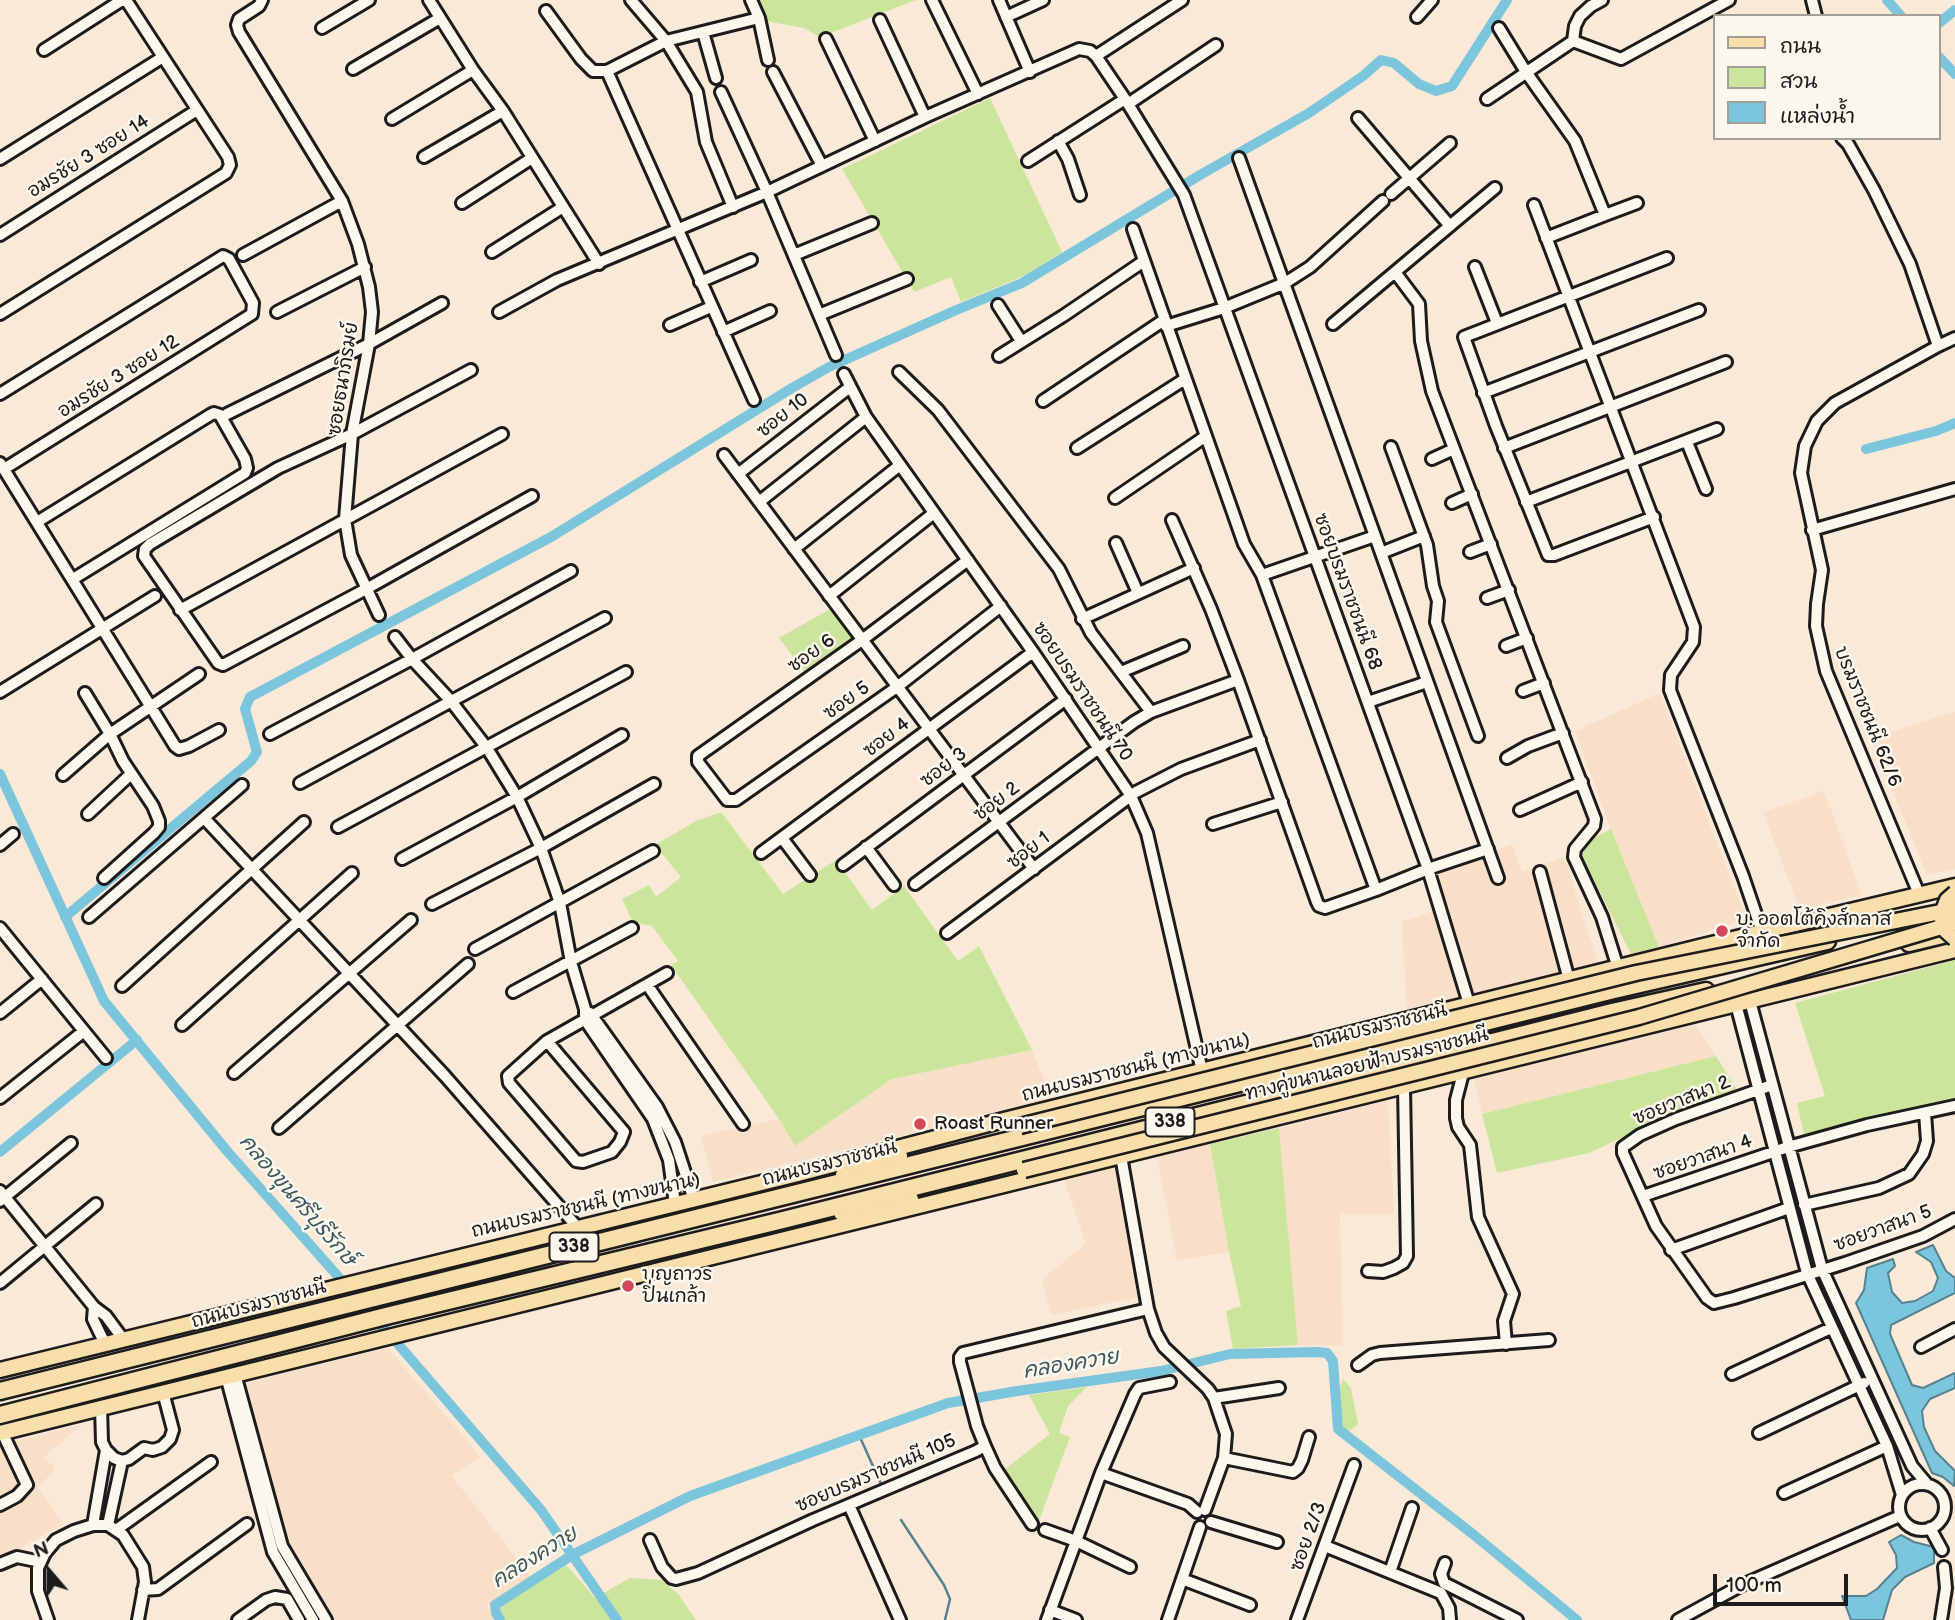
<!DOCTYPE html>
<meta charset="utf-8">
<style>
body{margin:0}
#map{position:relative;width:1955px;height:1620px;overflow:hidden;background:#fae9d7;font-family:"Balsamiq Sans","Playpen Sans Thai",sans-serif}
canvas{display:block}
.legend{position:absolute;left:1713px;top:14px;width:228px;height:126px;box-sizing:border-box;background:#fbf7ec;border:2px solid #a29f99;margin:0;padding:9px 12px;list-style:none;font-size:21px;color:#1c1c1c}
.legend li{display:flex;align-items:center;gap:14px;height:35px}
.legend b{width:35px;border:2px solid #a29f99}
.north{position:absolute;left:14px;top:1536px;width:70px;height:70px;-webkit-text-stroke:5px #fbf7ec;paint-order:stroke;rotate:340deg;font-size:19px;font-weight:700;line-height:28px;text-align:center;color:#1c1c1c}
.north::after{content:'';display:block;margin:auto;width:24px;height:32px;background:#1c1c1c;clip-path:polygon(50% 0,100% 100%,50% 72%,0 100%)}
.scale{position:absolute;left:1713px;top:1574px;width:135px;height:32px;box-sizing:border-box;border:4px solid #1c1c1c;border-top:0;padding-left:9px;font-size:21px;line-height:24px;white-space:nowrap;color:#1c1c1c;-webkit-text-stroke:5px #fbf7ec;paint-order:stroke}
</style>
<div id="map">
<canvas width="1955" height="1620"></canvas>
<ul class="legend">
<li><b style="height:9px;background:#f8deab"></b>ถนน</li>
<li><b style="height:19px;background:#cbe69c"></b>สวน</li>
<li><b style="height:19px;background:#7cc6dd"></b>แหล่งน้ำ</li>
</ul>
<div class="north">N</div>
<div class="scale">100 m</div>
</div>
<script>
const g = document.querySelector('canvas').getContext('2d');
g.lineJoin = 'round';
function fillPath(path, color) {
  g.fillStyle = color;
  g.fill(path, 'evenodd');
}
function poly(rows) {
  const path = new Path2D();
  for (const r of rows) {
    if (r.length === 3) {
      path.moveTo(r[0] + r[2], r[1]);
      path.arc(r[0], r[1], r[2], 0, 2 * Math.PI);
      continue;
    }
    path.moveTo(r[0], r[1]);
    for (let i = 2; i < r.length; i += 2) path.lineTo(r[i], r[i + 1]);
  }
  return path;
}
function stroke(path, color, width, dash) {
  g.strokeStyle = color;
  g.lineWidth = width;
  g.lineCap = dash ? 'butt' : 'round';
  g.setLineDash(dash || []);
  g.stroke(path);
}
function drawText(font, color, halo, rows, align = 'center') {
  g.font = font + ' "Balsamiq Sans","Playpen Sans Thai",sans-serif';
  g.lineWidth = 5;
  g.setLineDash([]);
  g.textBaseline = 'middle';
  g.strokeStyle = halo;
  g.fillStyle = color;
  for (const [text, x, y, turn = 0] of rows) {
    g.save();
    g.translate(x, y);
    g.rotate((+turn || 0) * Math.PI / 180);
    g.textAlign = isNaN(turn) ? turn : align;
    if (halo) g.strokeText(text, 0, 0);
    g.fillText(text, 0, 0);
    g.restore();
  }
}
const built = poly([
 [1660,693,1746,919,1659,947,1611,829,1575,731],
 [1955,712,1955,869,1927,875,1871,738],
 [1824,791,1862,895,1800,910,1763,812],
 [1512,844,1522,872,1564,857,1598,961,1598,969,1407,1015,1402,922,1439,909,1426,877],
 [1695,1024,1716,1056,1482,1114,1474,1079],
 [1032,1050,1052,1099,713,1182,701,1136,779,1119,795,1146,892,1079],
 [1388,1100,1394,1214,1340,1214,1343,1346,1298,1345,1279,1128],
 [1210,1144,1229,1252,1177,1260,1157,1157],
 [1116,1165,1139,1297,1051,1315,1042,1279,1086,1244,1064,1179],
 [388,1348,481,1457,451,1475,533,1579,487,1606,495,1620,331,1620,284,1542,245,1383],
 [83,1424,44,1457,55,1469,38,1488,64,1524,0,1559,0,1445]
]);
const green = poly([
 [757,0,916,0,820,37,804,28,766,21],
 [990,98,1062,252,1028,274,961,302,951,277,914,292,842,169],
 [830,609,852,637,804,671,779,638],
 [721,812,783,894,836,860,872,910,904,886,958,961,979,946,1032,1050,892,1079,795,1146,779,1119,671,965,678,961,652,926,633,922,622,899,649,885,656,897,681,877,655,845,696,821],
 [1611,829,1659,947,1631,954,1582,856,1589,840],
 [1955,960,1955,1102,1805,1139,1797,1103,1825,1096,1795,1003],
 [1716,1056,1737,1090,1674,1113,1589,1153,1497,1173,1482,1114],
 [1279,1128,1298,1345,1233,1349,1226,1311,1241,1306,1229,1252,1210,1144],
 [1343,1379,1351,1388,1358,1424,1348,1432,1342,1425,1339,1389],
 [1087,1387,1068,1406,1059,1433,1070,1437,1034,1534,996,1476,1050,1434,1029,1395],
 [566,1565,595,1598,630,1578,662,1580,678,1594,696,1620,504,1620,501,1614,501,1605]
]);
const water = poly([
 [1933,1245,1946,1271,1955,1278,1955,1293,1891,1325,1890,1334,1912,1385,1923,1388,1955,1373,1955,1388,1930,1399,1922,1411,1924,1427,1935,1451,1955,1471,1954,1486,1943,1477,1932,1473,1856,1303,1864,1290,1867,1268,1893,1259,1895,1266,1888,1273,1892,1292,1902,1303,1915,1301,1933,1291,1938,1278,1931,1262,1916,1252,1933,1245],
 [1901,1535,1914,1542,1934,1547,1934,1563,1905,1577,1892,1590,1883,1620,1851,1620,1842,1596,1866,1596,1877,1589,1897,1568,1896,1555,1889,1542,1901,1535]
]);
const stream = poly([
 [859,1435,881,1484],
 [901,1520,944,1585,950,1599,945,1620]
]);
const canal = poly([
 [1887,0,1901,16],
 [1939,23,1955,10],
 [1939,57,1955,74],
 [1866,449,1936,431,1955,423],
 [0,774,104,1001,227,1151,398,1344,541,1510,617,1620],
 [65,917,251,761,257,752,245,709,250,697,551,537,792,388,829,367,954,311,1022,283,1200,175,1309,113,1363,76,1381,60,1394,63,1419,84,1436,91,1452,86,1507,0],
 [0,1152,137,1040],
 [500,1620,496,1613,495,1605,572,1555,690,1496,948,1403,1017,1391,1161,1371,1230,1354,1317,1352,1327,1353,1333,1361,1338,1429,1474,1535,1577,1620]
]);
const minor = poly([
 [262,0,259,6,239,19,237,25,239,32,342,201,358,244,369,287,372,312,369,344,352,434,345,519,351,555,379,615],
 [429,0,473,70,503,111,599,264],
 [631,0,666,41,607,71,754,400],
 [751,0,759,18,768,60],
 [932,0,978,94],
 [999,0,1030,72],
 [1812,0,1816,16],
 [546,11,581,59,593,71,607,71],
 [1006,17,1043,0],
 [1417,17,1432,0],
 [880,20,925,117],
 [322,28,369,0],
 [1499,28,1526,72,1575,141,1605,215,1546,238],
 [703,32,716,78],
 [826,39,875,141],
 [1573,41,1621,59,1729,0],
 [44,50,122,0],
 [1096,56,1182,0],
 [353,69,440,18],
 [773,72,822,166],
 [721,92,767,192,836,355],
 [1487,99,1573,41,1575,26,1580,16,1591,6,1602,0],
 [1128,104,1216,45],
 [1358,118,1450,226],
 [392,119,473,70],
 [1842,138,1848,144,1874,190,1910,264,1938,346,1835,403,1817,421,1805,446,1801,473,1822,570,1817,604,1816,626,1826,671,1919,894],
 [1058,141,1068,159,1080,195],
 [424,157,503,111],
 [1239,158,1498,878],
 [0,159,163,57],
 [1028,161,1125,99],
 [1391,194,1450,143],
 [462,203,532,158],
 [1534,205,1694,627,1693,642,1671,675,1670,690,1743,876,1762,932],
 [733,207,706,142,697,92,666,41,759,18],
 [1605,215,1637,203],
 [1133,229,1244,544,1262,575,1376,890,1428,869,1488,849],
 [0,235,197,110],
 [492,252,563,207],
 [243,255,342,201],
 [794,255,872,223],
 [1475,267,1497,323],
 [1395,272,1419,304,1421,341,1432,391,1595,819,1594,826,1575,849,1574,857,1602,917,1618,968],
 [700,282,751,260],
 [998,305,1021,341],
 [277,312,365,267],
 [499,312,557,280,767,192,925,117,1079,49,1090,51,1096,56,1125,99,1184,195,1428,869,1469,1004],
 [0,314,226,173,230,165,228,157,126,0],
 [819,315,907,279],
 [1333,324,1495,188],
 [670,325,711,307],
 [1166,326,1224,308,1285,283,1310,267,1383,201],
 [723,332,770,311],
 [1938,346,1955,338],
 [999,356,1063,316,1144,261],
 [471,370,352,434,278,468,150,544,145,549,144,556,218,663,223,665,368,588,532,496],
 [899,372,938,410,1059,569,1091,633,1151,712],
 [844,374,866,417,1033,652,1131,796,1147,833,1202,1071],
 [1483,393,1699,310],
 [0,394,223,256,229,259,253,303,252,314,4,469],
 [1043,401,1164,320],
 [227,414,369,344,442,303],
 [1687,442,1706,489],
 [1391,447,1427,545,1433,586,1438,601,1436,622,1478,736],
 [1077,448,1185,379],
 [1504,448,1726,362],
 [724,455,1034,869],
 [1432,459,1454,449],
 [0,463,175,746,179,749,189,746,219,730],
 [738,474,850,387],
 [1115,498,1206,436],
 [759,502,866,417],
 [1526,502,1717,429],
 [1452,503,1472,494],
 [1654,517,1554,555,1548,555,1496,426,1464,337,1667,258],
 [1172,520,1211,609,1238,680,1317,902,1319,906,1325,908,1376,890],
 [37,522,210,415,214,413,220,415,245,459,247,468,245,473,73,579],
 [1812,530,1955,489],
 [1116,543,1138,593],
 [794,549,900,465],
 [1470,552,1491,544],
 [1381,553,1424,536],
 [968,560,862,640,698,756,698,762,727,800,736,800,897,687,1001,606],
 [1262,575,1375,536],
 [829,596,934,513],
 [1487,598,1509,590],
 [180,610,502,434],
 [1082,619,1194,568],
 [395,637,412,659,451,701,487,748,517,797,541,848,560,903,571,962,585,1009,585,1020,653,1119,669,1160,675,1204],
 [1506,646,1527,638],
 [1121,672,1183,646],
 [1523,691,1544,683],
 [0,692,155,596],
 [85,693,110,734,123,761,153,806,159,821,159,827,154,833,104,878],
 [1368,702,1427,682],
 [270,734,412,659,571,571],
 [1507,758,1528,746,1563,733],
 [63,775,110,734,199,674],
 [300,783,605,618],
 [1520,810,1582,782],
 [88,814,131,774],
 [204,818,445,1076,578,1228],
 [1213,824,1282,802],
 [338,827,626,672],
 [782,838,810,875],
 [0,845,13,834],
 [866,847,894,885],
 [761,853,1033,652],
 [402,859,517,797,622,735],
 [843,865,1066,699],
 [1540,872,1569,980],
 [915,884,1134,722,1151,712,1238,680],
 [432,904,541,848,654,784],
 [89,917,242,785],
 [0,928,106,1058],
 [947,933,1136,792,1181,769,1260,740],
 [475,949,653,851],
 [122,986,304,822],
 [648,986,743,1124],
 [513,992,632,928],
 [1750,1001,1822,1269,1912,1466,1927,1484],
 [1736,1004,1807,1273,1887,1446,1902,1495],
 [0,1013,42,979],
 [590,1013,657,1107,675,1142,694,1200],
 [182,1025,352,873],
 [547,1041,624,1132,620,1142,612,1152,583,1162,576,1161,509,1083,508,1076,547,1041,667,973],
 [234,1073,411,920],
 [1463,1073,1456,1100,1456,1118,1458,1127,1470,1145,1478,1217,1513,1294,1504,1321,1506,1344],
 [1772,1085,1676,1119,1640,1135,1623,1147,1623,1153,1656,1226,1707,1298,1714,1303,1734,1298,1845,1263,1923,1236,1955,1219],
 [0,1098,84,1031],
 [279,1128,468,964],
 [1121,1156,1148,1309,1156,1333,1164,1347,1208,1389,1214,1398,1226,1434,1224,1458,1205,1510],
 [0,1191,94,1307,106,1316,123,1339],
 [1643,1196,1788,1147,1867,1125,1955,1106],
 [0,1201,71,1143],
 [1804,1205,1879,1188,1909,1174,1923,1154,1927,1141,1925,1113],
 [1671,1250,1789,1208],
 [1368,1271,1383,1272,1394,1268,1403,1263,1407,1256,1404,1087],
 [0,1283,96,1204],
 [94,1307,93,1319,105,1344],
 [1921,1347,1955,1329],
 [1358,1365,1372,1355,1380,1353,1549,1340],
 [235,1374,282,1546,326,1620],
 [1732,1374,1831,1328],
 [226,1376,273,1552,313,1620],
 [1214,1398,1279,1388],
 [101,1407,102,1442,106,1450,114,1458,122,1461,129,1459,144,1448,153,1450,162,1447,170,1439,173,1430,163,1392],
 [1759,1433,1864,1383],
 [985,1446,995,1468,1032,1524],
 [1224,1458,1293,1472,1298,1468,1302,1460,1309,1437],
 [1101,1473,1188,1504,1197,1512],
 [1922,1507,23],
 [1784,1493,1887,1446],
 [0,1505,17,1496,27,1485,2,1432],
 [849,1505,900,1620],
 [1211,1522,1277,1542],
 [93,1525,106,1450],
 [108,1525,122,1461],
 [1930,1528,1942,1550],
 [116,1530,211,1462],
 [1045,1530,1076,1541,1130,1567],
 [650,1540,662,1567,672,1578,676,1579,698,1573,813,1520,976,1451,985,1446,977,1426,967,1388,960,1362,960,1357,963,1353,1148,1309],
 [1325,1546,1441,1593,1449,1608,1450,1620],
 [1445,1563,1441,1574,1444,1583,1517,1620],
 [0,1564,17,1557,41,1562],
 [1390,1572,1412,1508],
 [1182,1579,1250,1605],
 [143,1590,158,1589,247,1524],
 [1050,1610,1076,1620],
 [48,1620,38,1591,38,1568,45,1553,56,1540,74,1531,93,1525,108,1525,123,1535,143,1567,145,1582,138,1620],
 [238,1620,266,1600,275,1597,287,1599,299,1620],
 [1047,1620,1101,1473,1135,1394,1139,1388,1170,1382],
 [1168,1620,1200,1527],
 [1297,1620,1354,1465],
 [1678,1620,1742,1585,1900,1516],
 [1941,1620,1946,1588,1944,1567]
]);
const major = poly([
 [843,1175,900,1156],
 [841,1213,911,1199],
 [0,1370,798,1174,1004,1120,1699,947,1955,886],
 [0,1433,1955,950]
]);
const highway = poly([
 [1909,943,1955,932],
 [0,1391,1614,990,1827,941],
 [0,1415,386,1316,783,1220,1612,1012,1706,991]
]);
const majorBridge = poly([
 [1955,893,1947,900,1941,916,1946,931,1955,939],
 [1020,1126,1636,973,1955,909],
 [1024,1170,1639,1017,1955,923]
]);
const markers = [
 [1722,931,7,"#d1495b"],
 [920,1124,7,"#d1495b"],
 [628,1286,7,"#d1495b"]
];
const shields = [
 [1170,1122,49],
 [574,1247,49]
];
const shieldNames = [
 ["338",1170,1122],
 ["338",574,1247]
];
const streetNames = [
 ["อมรชัย 3 ซอย 14",89,157,-32],
 ["อมรชัย 3 ซอย 12",119,377,-32],
 ["ซอยธนาภิรมย์",344,379,-81],
 ["ซอย 10",783,416,-38],
 ["ซอยบรมราชชนนี 68",1347,592,70],
 ["ซอย 6",812,654,-35],
 ["ซอยบรมราชชนนี 70",1082,692,56],
 ["ซอย 5",847,701,-35],
 ["บรมราชชนนี 62/6",1867,717,68],
 ["ซอย 4",887,738,-37],
 ["ซอย 3",944,768,-37],
 ["ซอย 2",997,802,-37],
 ["ซอย 1",1029,851,-37],
 ["ถนนบรมราชชนนี",1380,1027,-14],
 ["ทางคู่ขนานลอยฟ้าบรมราชชนนี",1367,1065,-14],
 ["ถนนบรมราชชนนี (ทางขนาน)",1136,1068,-14],
 ["ซอยวาสนา 2",1682,1101,-22],
 ["ซอยวาสนา 4",1703,1158,-19],
 ["ถนนบรมราชชนนี",830,1164,-14],
 ["ถนนบรมราชชนนี (ทางขนาน)",586,1206,-13],
 ["ซอยวาสนา 5",1883,1229,-20],
 ["ถนนบรมราชชนนี",259,1305,-15],
 ["ซอยบรมราชชนนี 105",876,1474,-23],
 ["ซอย 2/3",1309,1537,-70]
];
const poiNames = [
 ["บ. ออตโต้คิงส์กลาส",1736,920],
 ["จำกัด",1736,942],
 ["Roast Runner",934,1124],
 ["บุญถาวร",642,1275],
 ["ปิ่นเกล้า",642,1297]
];
const waterNames = [
 ["คลองขุนศรีบุรีรักษ์",297,1201,49],
 ["คลองควาย",1071,1365,-9],
 ["คลองควาย",535,1558,-32]
];
fillPath(built, '#f9dfc8');
fillPath(green, '#cbe69c');
fillPath(water, '#7cc6dd');
stroke(water, '#568290', 2);
stroke(stream, '#568290', 2.5);
stroke(canal, '#7cc6dd', 10);
stroke(minor, '#1c1c1c', 16);
stroke(major, '#1c1c1c', 19);
stroke(highway, '#1c1c1c', 21);
stroke(minor, '#fbf7ec', 10);
stroke(major, '#f8deab', 14);
stroke(highway, '#f8deab', 16);
stroke(majorBridge, '#1c1c1c', 19, []);
stroke(majorBridge, '#f8deab', 14);
for (const [x, y, r, color] of markers) {
  const dot = new Path2D();
  dot.arc(x, y, r, 0, 2 * Math.PI);
  g.fillStyle = color;
  g.fill(dot);
  stroke(dot, '#fbf7ec', 2.5);
}
for (const [x, y, w] of shields) {
  const box = new Path2D();
  box.roundRect(x - w / 2, y - 14.5, w, 29, 5);
  g.fillStyle = '#fbf7ec';
  g.fill(box);
  stroke(box, '#1c1c1c', 2);
}
drawText('bold 18px', '#1c1c1c', null, shieldNames);
drawText('19px', '#1c1c1c', '#fbf7ec', streetNames);
drawText('19px', '#1c1c1c', '#fbf7ec', poiNames, 'left');
drawText('italic 21px', '#3e5860', '#fbf7ec', waterNames);
</script>
